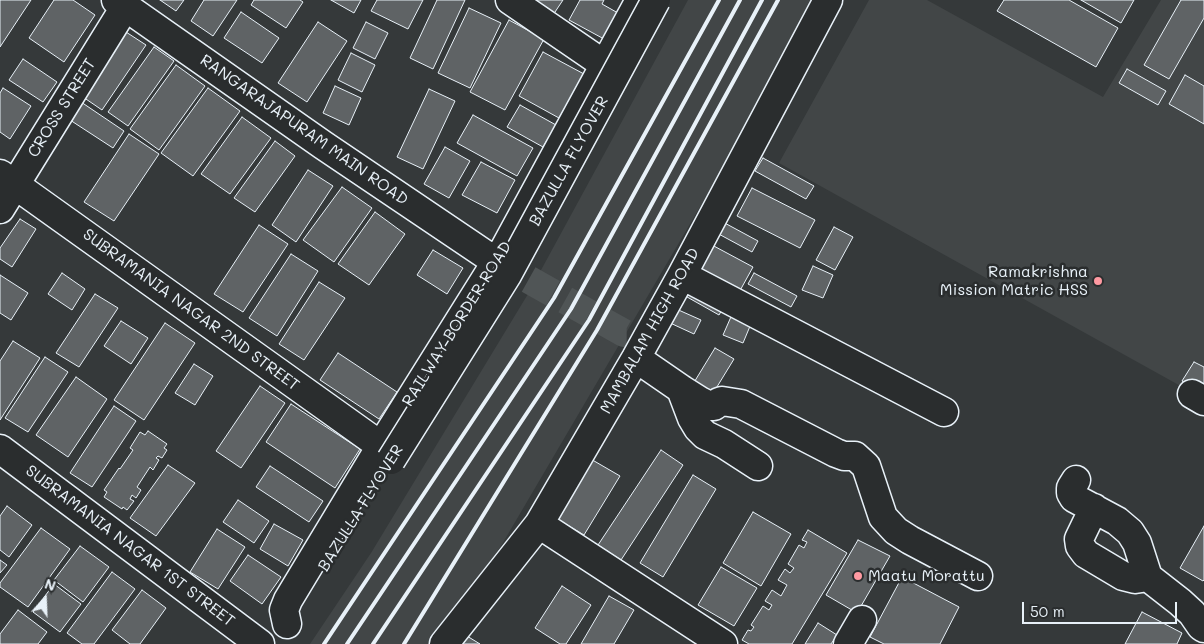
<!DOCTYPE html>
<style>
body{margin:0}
#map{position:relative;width:1204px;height:644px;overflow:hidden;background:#35393a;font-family:Mali,sans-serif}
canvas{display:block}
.north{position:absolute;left:20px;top:574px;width:50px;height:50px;-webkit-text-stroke:4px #2a2d2e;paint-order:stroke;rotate:20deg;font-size:14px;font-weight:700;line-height:20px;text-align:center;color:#e8f1f8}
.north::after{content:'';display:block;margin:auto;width:18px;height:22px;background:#e8f1f8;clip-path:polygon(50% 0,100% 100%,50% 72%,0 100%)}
.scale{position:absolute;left:1022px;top:602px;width:155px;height:22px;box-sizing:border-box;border:2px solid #e8f1f8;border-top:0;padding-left:6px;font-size:15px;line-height:18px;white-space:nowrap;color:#e8f1f8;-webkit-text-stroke:4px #2a2d2e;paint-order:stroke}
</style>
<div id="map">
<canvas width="1204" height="644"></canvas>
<div class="north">N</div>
<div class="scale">50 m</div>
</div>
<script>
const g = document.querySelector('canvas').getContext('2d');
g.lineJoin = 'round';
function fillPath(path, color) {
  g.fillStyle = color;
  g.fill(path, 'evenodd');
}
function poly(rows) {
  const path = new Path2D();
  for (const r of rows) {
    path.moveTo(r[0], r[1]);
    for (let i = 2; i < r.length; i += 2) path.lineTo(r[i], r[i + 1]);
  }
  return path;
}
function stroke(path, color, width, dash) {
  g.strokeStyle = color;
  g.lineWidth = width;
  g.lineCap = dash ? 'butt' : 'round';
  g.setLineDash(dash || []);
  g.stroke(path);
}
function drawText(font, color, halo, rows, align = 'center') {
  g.font = font + ' Mali,sans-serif';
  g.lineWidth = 5;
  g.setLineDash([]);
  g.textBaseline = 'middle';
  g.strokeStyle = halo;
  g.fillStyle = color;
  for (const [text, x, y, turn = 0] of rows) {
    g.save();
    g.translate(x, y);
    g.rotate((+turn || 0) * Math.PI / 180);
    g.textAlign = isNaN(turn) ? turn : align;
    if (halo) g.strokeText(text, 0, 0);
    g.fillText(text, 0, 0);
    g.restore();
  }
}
const built = poly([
 [688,0,819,0,805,28,501,546,429,644,310,644,371,553,528,294],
 [869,0,927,0,1103,97,1161,0,1204,0,1204,399,779,163]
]);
const building = poly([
 [0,0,31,0,0,47,0,0],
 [54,0,73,0,95,15,64,62,29,38,54,0],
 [160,0,184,0,176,11,160,0],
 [204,0,237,0,213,36,191,21,204,0],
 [254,0,300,0,303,2,286,28,251,5,254,0],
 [331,0,361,0,354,13,331,0],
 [377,0,423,0,408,29,371,11,377,0],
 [437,0,465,0,433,69,410,58,437,0],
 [532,0,563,0,553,15,532,0],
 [580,0,604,0,602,4,618,13,604,39,569,20,580,0],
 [1004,0,1069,0,1118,28,1096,67,997,11,1004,0],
 [1081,0,1134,0,1121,23,1081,0],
 [1181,0,1204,0,1204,18,1169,79,1144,65,1181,0],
 [469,8,501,23,470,88,438,73,469,8],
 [241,12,279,38,262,63,224,38,241,12],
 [509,20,544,39,505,110,470,92,509,20],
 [318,22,347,41,307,102,278,83,318,22],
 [366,22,388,33,375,59,353,48,366,22],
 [126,32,146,45,102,110,83,97,126,32],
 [154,47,174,61,128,126,108,112,154,47],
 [543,52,584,74,559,118,519,96,543,52],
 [351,53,375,65,362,92,338,80,351,53],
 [23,59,57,82,43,102,9,80,23,59],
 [176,65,205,86,159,150,130,129,176,65],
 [1127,69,1166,91,1158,105,1119,83,1127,69],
 [1185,75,1204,86,1204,124,1169,104,1185,75],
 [335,86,361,98,349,125,323,113,335,86],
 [3,88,31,106,10,139,0,132,0,93,3,88],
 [208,88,240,111,193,176,161,153,208,88],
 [429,89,455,101,423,169,397,157,429,89],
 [81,102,124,131,113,148,70,120,81,102],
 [520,105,556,125,543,147,507,127,520,105],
 [473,115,533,148,517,176,457,143,473,115],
 [242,117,271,138,230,194,201,174,242,117],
 [129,134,159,154,114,221,84,202,129,134],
 [275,141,295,156,255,212,234,198,275,141],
 [445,147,470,161,449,198,424,184,445,147],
 [763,158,814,186,806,199,755,171,763,158],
 [481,162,515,180,497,213,462,195,481,162],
 [308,170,333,186,296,242,272,225,308,170],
 [342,187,372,208,334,262,303,240,342,187],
 [752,188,815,220,800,248,737,216,752,188],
 [375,212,405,234,369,285,338,264,375,212],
 [20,219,36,229,12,267,0,259,0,248,20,219],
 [721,221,758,241,752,252,715,232,721,221],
 [259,225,288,244,243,312,214,294,259,225],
 [834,227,853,237,835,270,816,260,834,227],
 [712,245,753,267,737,296,696,273,712,245],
 [433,250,463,268,447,294,417,275,433,250],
 [291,254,318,271,277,336,249,318,291,254],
 [813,266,833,275,823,298,802,290,813,266],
 [62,273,85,289,72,310,48,294,62,273],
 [754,273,797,296,791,307,748,284,754,273],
 [0,275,28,293,11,320,0,313,0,275],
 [687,279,727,301,719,315,680,293,687,279],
 [319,282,345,298,304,360,279,344,319,282],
 [95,294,118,308,79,367,56,353,95,294],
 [674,308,701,320,694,334,668,322,674,308],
 [734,310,753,319,743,343,723,335,734,310],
 [121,321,148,338,131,364,104,346,121,321],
 [165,323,195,343,144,420,114,400,165,323],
 [13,341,40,358,0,420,0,361,13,341],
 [715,348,734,359,712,395,693,384,715,348],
 [338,353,397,392,379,419,320,380,338,353],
 [45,357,68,372,28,432,5,418,45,357],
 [1194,362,1204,367,1204,394,1182,381,1194,362],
 [194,364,213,376,195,405,175,393,194,364],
 [76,377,107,399,68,457,36,435,76,377],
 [260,386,285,403,241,468,216,451,260,386],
 [291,404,360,449,335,488,266,442,291,404],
 [114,406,136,421,92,487,70,473,114,406],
 [148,431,167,444,164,448,167,450,162,458,158,456,156,458,159,460,153,470,150,467,137,487,141,490,136,498,132,495,130,499,134,501,127,510,123,507,122,509,104,497,107,492,104,490,119,468,120,469,133,450,130,448,140,432,145,435,148,431],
 [661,450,683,465,621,560,598,545,661,450],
 [589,458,620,476,584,535,554,517,589,458],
 [168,465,195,483,156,536,130,518,168,465],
 [270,466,323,501,309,522,256,487,270,466],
 [693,475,716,489,663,577,640,563,693,475],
 [238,500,269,521,254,543,223,522,238,500],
 [7,506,32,525,9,557,0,550,0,516,7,506],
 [753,512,791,534,761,586,723,563,753,512],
 [274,524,303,540,288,566,260,549,274,524],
 [1204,526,1204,580,1203,581,1180,568,1204,526],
 [41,528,70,549,28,607,0,587,0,583,41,528],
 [217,529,245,547,218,589,190,572,217,529],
 [808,530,847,553,792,644,749,644,742,640,748,630,751,631,754,627,751,625,763,606,769,610,772,605,765,601,772,590,781,596,787,585,778,580,785,569,790,573,794,568,788,564,799,545,804,548,807,542,802,540,808,530],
 [858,540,890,556,857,613,826,595,858,540],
 [80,546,109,567,83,602,54,580,80,546],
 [248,555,281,577,262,604,230,581,248,555],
 [0,560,7,565,0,573,0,560],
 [721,567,757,588,734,626,698,605,721,567],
 [112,572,135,589,94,644,82,644,67,633,112,572],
 [902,577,959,607,940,644,884,644,870,637,902,577],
 [54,584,81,604,60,632,33,612,54,584],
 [562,586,591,605,566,644,560,644,535,628,562,586],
 [142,590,166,608,140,644,130,644,112,630,142,590],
 [609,596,634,610,614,644,581,644,609,596],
 [18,610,47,632,38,644,0,644,0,634,18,610],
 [1142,612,1182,633,1177,644,1125,644,1142,612],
 [818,623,837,635,831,644,805,644,818,623],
 [462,633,480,644,455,644,462,633]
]);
const minorTunnel = poly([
 [492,259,624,333,633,333,637,329]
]);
const minor = poly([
 [116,0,323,145,492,259],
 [510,0,605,65],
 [0,174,381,446],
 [0,209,125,7],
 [682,275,944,412],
 [636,358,681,389,700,401,710,406,714,406,719,402,722,401,741,404,836,453,844,456,855,456,866,466,883,517,896,531,910,540,978,576],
 [681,389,692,418,698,428,705,435,724,444,758,466],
 [1192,394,1204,401],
 [0,449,260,644],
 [1076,480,1071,488,1071,493,1074,498,1117,521,1130,532,1137,543,1148,577,1180,602,1192,613,1201,626,1204,628],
 [1094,508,1079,539,1080,546,1086,554,1123,576,1135,579,1148,577],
 [539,524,723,644],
 [287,624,284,610,288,600,381,446,505,248,640,0],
 [444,644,539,524,636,358,682,275,828,0],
 [848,644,862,620]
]);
const rail = poly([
 [324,644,554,298,719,0],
 [347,644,571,309,740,0],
 [373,644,589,320,762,0],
 [404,644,597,330,778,0]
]);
const minorBridge = poly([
 [391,460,507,275,656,0]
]);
const markers = [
 [1098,281,5,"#ff9aa2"],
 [858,576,5,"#ff9aa2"]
];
const streetNames = [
 ["CROSS STREET",62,108,-58],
 ["RANGARAJAPURAM MAIN ROAD",304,130,35],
 ["BAZULLA FLYOVER",569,161,-61],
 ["SUBRAMANIA NAGAR 2ND STREET",191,310,36],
 ["RAILWAY BORDER ROAD",457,324,-58],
 ["MAMBALAM HIGH ROAD",650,331,-61],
 ["BAZULLA FLYOVER",361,508,-58],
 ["SUBRAMANIA NAGAR 1ST STREET",130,546,37]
];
const poiNames = [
 ["Ramakrishna",1088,272],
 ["Mission Matric HSS",1088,290],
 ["Maatu Morattu",868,576,"left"]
];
fillPath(built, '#424647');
fillPath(building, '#5f6365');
stroke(building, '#e8f1f8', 1);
stroke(minorTunnel, '#505556', 28, [28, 14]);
stroke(minor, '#e8f1f8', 31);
stroke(minor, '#2a2d2e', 28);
stroke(rail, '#e8f1f8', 4);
stroke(minorBridge, '#e8f1f8', 31, []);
stroke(minorBridge, '#2a2d2e', 28);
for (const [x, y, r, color] of markers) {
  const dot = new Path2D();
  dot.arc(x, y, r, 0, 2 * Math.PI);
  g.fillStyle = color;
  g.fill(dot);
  stroke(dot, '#2a2d2e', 2);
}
drawText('16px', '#e8f1f8', '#2a2d2e', streetNames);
drawText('16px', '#e8f1f8', '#2a2d2e', poiNames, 'right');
</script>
